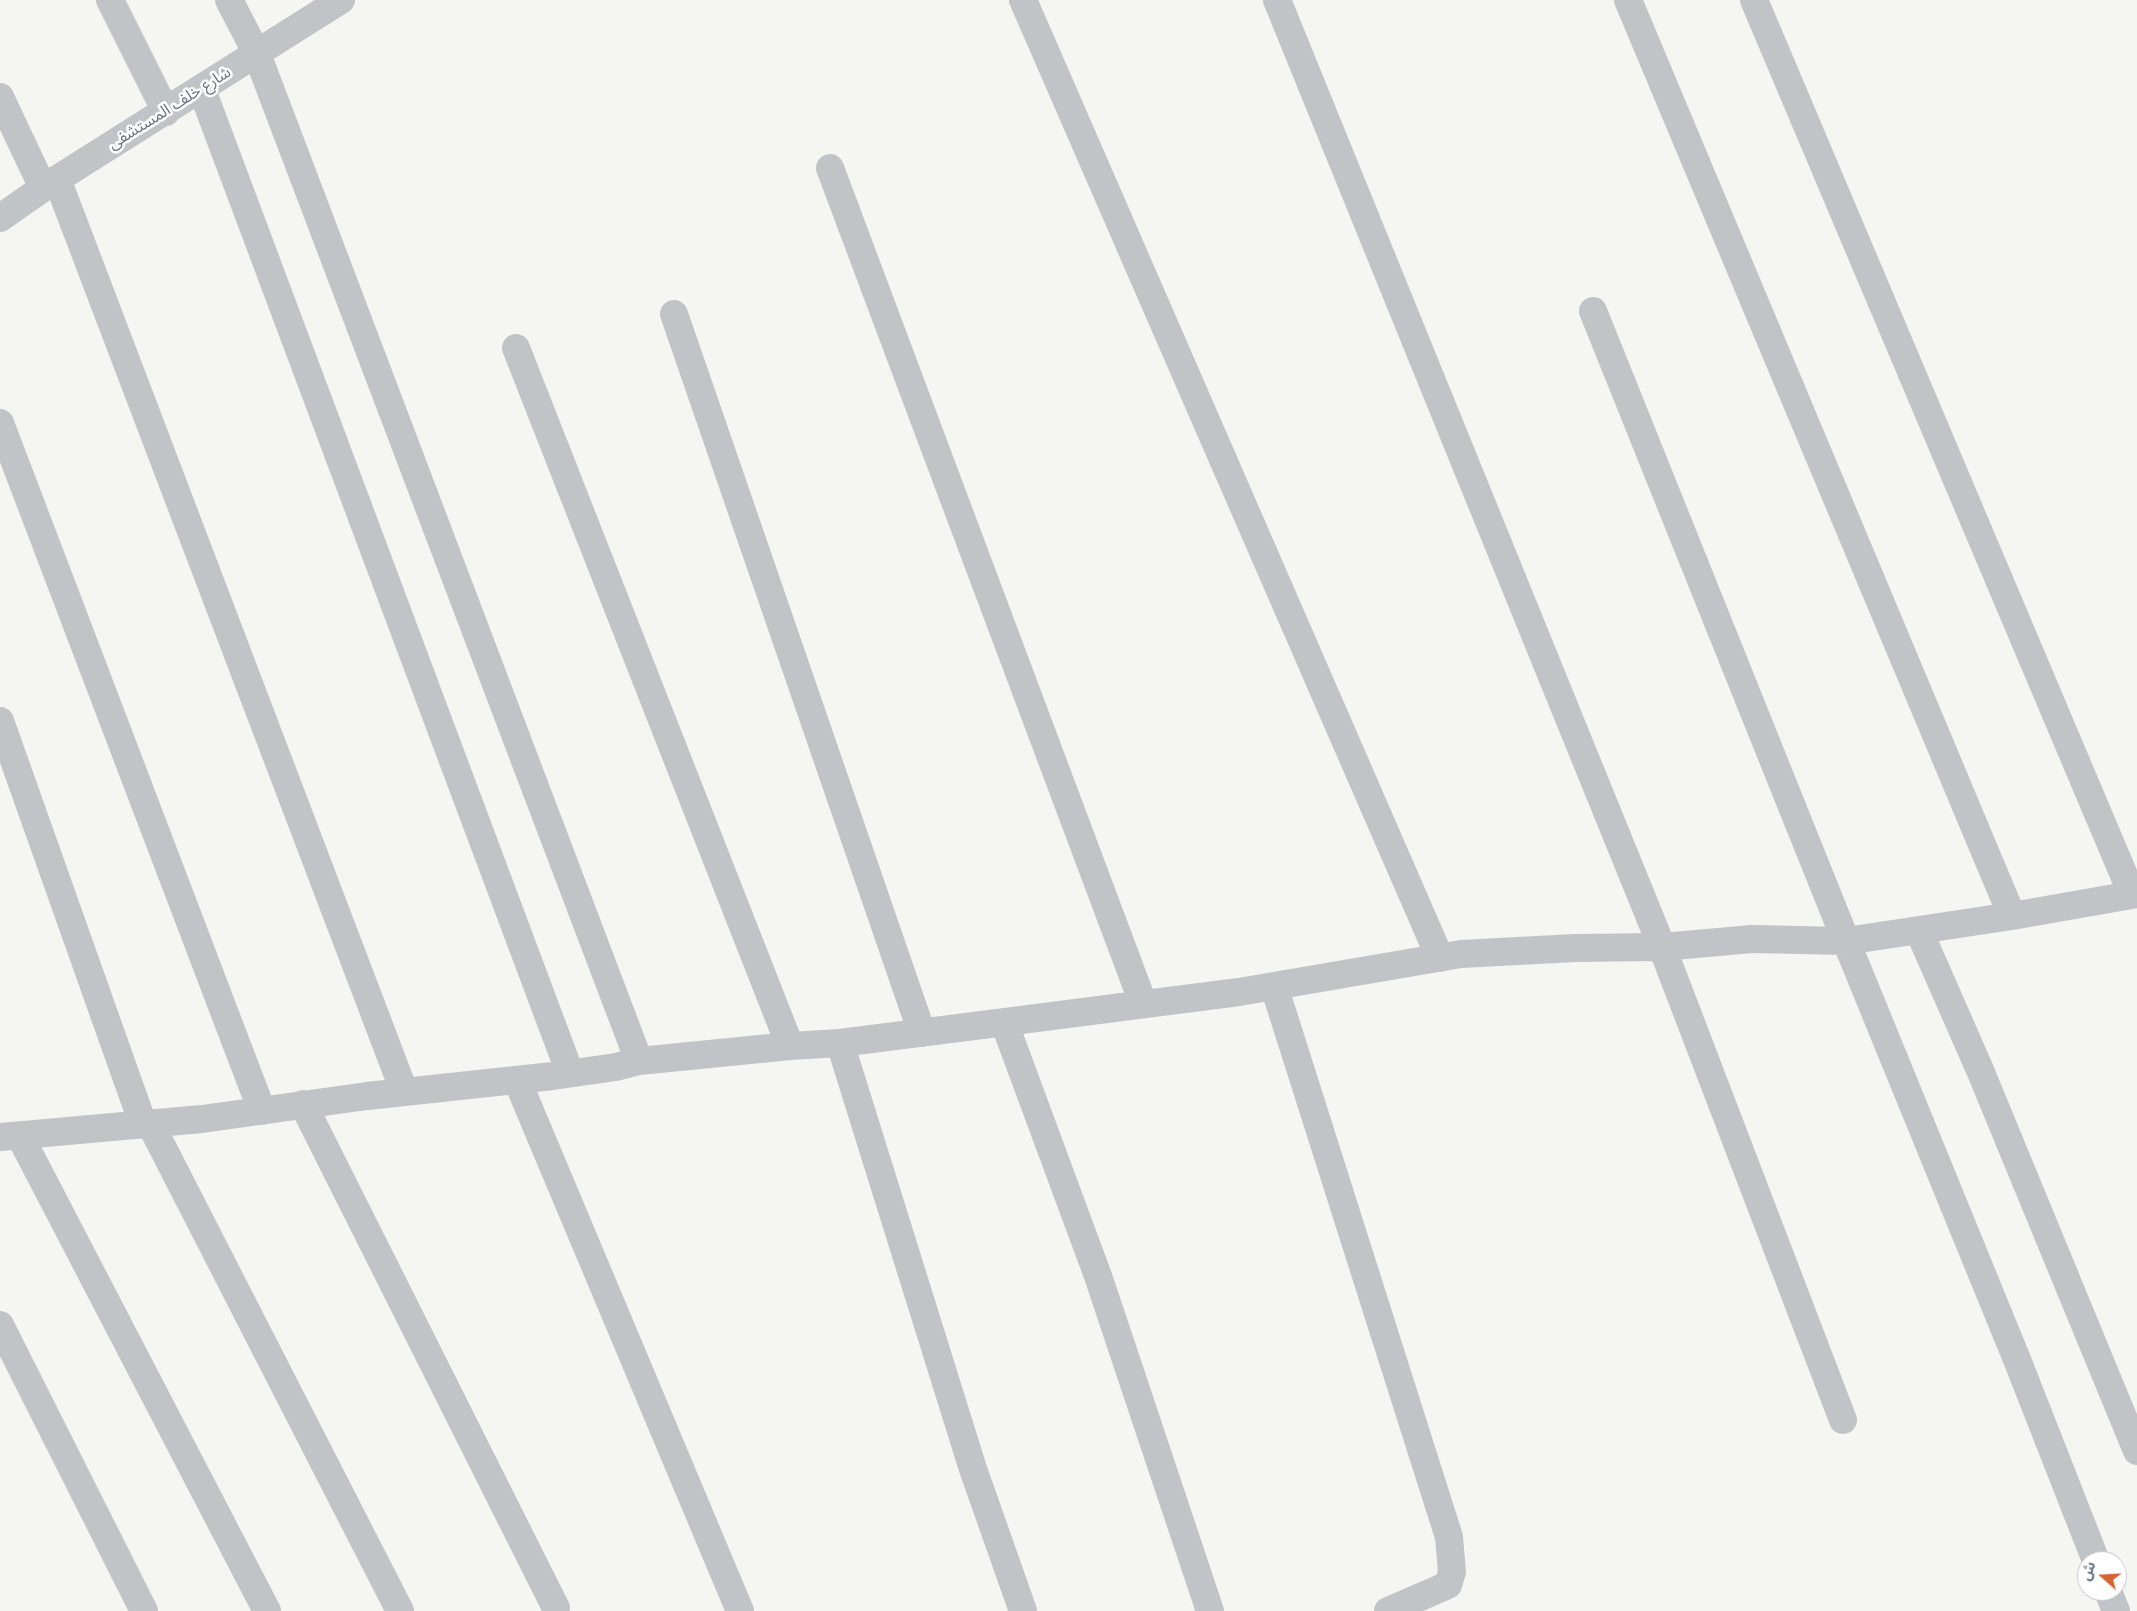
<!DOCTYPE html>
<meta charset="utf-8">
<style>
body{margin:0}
#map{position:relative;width:2137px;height:1611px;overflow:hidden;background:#f5f5f2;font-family:"Nunito Sans","Noto Sans Arabic",sans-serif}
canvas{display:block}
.north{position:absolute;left:2077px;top:1551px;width:50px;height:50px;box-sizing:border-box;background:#fff;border:1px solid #c2c7cc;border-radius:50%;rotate:289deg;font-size:14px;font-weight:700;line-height:20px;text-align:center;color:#667380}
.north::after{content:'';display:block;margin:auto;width:18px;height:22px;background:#d46532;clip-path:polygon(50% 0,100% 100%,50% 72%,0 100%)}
</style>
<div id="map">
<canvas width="2137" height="1611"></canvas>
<div class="north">ش</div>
</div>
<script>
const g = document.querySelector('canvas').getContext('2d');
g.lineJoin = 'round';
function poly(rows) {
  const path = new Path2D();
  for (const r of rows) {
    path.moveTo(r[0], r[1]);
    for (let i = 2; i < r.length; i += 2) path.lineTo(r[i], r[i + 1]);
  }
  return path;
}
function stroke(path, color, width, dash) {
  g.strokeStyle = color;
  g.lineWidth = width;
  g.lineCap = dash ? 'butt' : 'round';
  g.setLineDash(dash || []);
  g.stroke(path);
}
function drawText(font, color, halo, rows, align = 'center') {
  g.font = font + ' "Nunito Sans","Noto Sans Arabic",sans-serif';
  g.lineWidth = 5;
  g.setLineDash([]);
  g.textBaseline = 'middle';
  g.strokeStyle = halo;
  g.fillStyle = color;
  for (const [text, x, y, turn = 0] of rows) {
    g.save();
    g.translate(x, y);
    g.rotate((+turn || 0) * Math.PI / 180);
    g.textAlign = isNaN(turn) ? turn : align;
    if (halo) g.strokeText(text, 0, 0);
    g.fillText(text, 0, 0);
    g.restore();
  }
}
const minor = poly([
 [110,0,166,112],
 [229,0,257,54,639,1061],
 [1023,0,1440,958],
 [1277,0,1662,947,1843,1420],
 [1628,0,2012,916],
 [1754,0,2132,894],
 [202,90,570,1073],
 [0,97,43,188],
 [830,168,1143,1003],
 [57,179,404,1091],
 [0,218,43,188,341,0],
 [1593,311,1846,941,2018,1362,2096,1561],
 [674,314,922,1033],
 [516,348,790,1046],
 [0,423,262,1111],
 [0,721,143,1124],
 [1919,931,1980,1070,2137,1451],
 [1274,986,1449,1537,1452,1572,1448,1585,1388,1611],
 [1004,1022,1098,1276,1210,1611],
 [840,1043,973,1469,1023,1611],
 [517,1080,740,1611],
 [303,1104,556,1608],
 [150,1123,400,1611],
 [20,1136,267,1611],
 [0,1137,202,1119,367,1096,553,1076,616,1067,639,1061,790,1046,840,1043,982,1025,1239,992,1461,954,1575,948,1662,947,1752,939,1846,941,2012,916,2137,894],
 [0,1325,144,1611],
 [2108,1591,2116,1611]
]);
const streetNames = [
 ["شارع خلف المستشفى",170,109,-32]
];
stroke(minor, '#c0c4c7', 28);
drawText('16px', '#667380', '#fff', streetNames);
</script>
